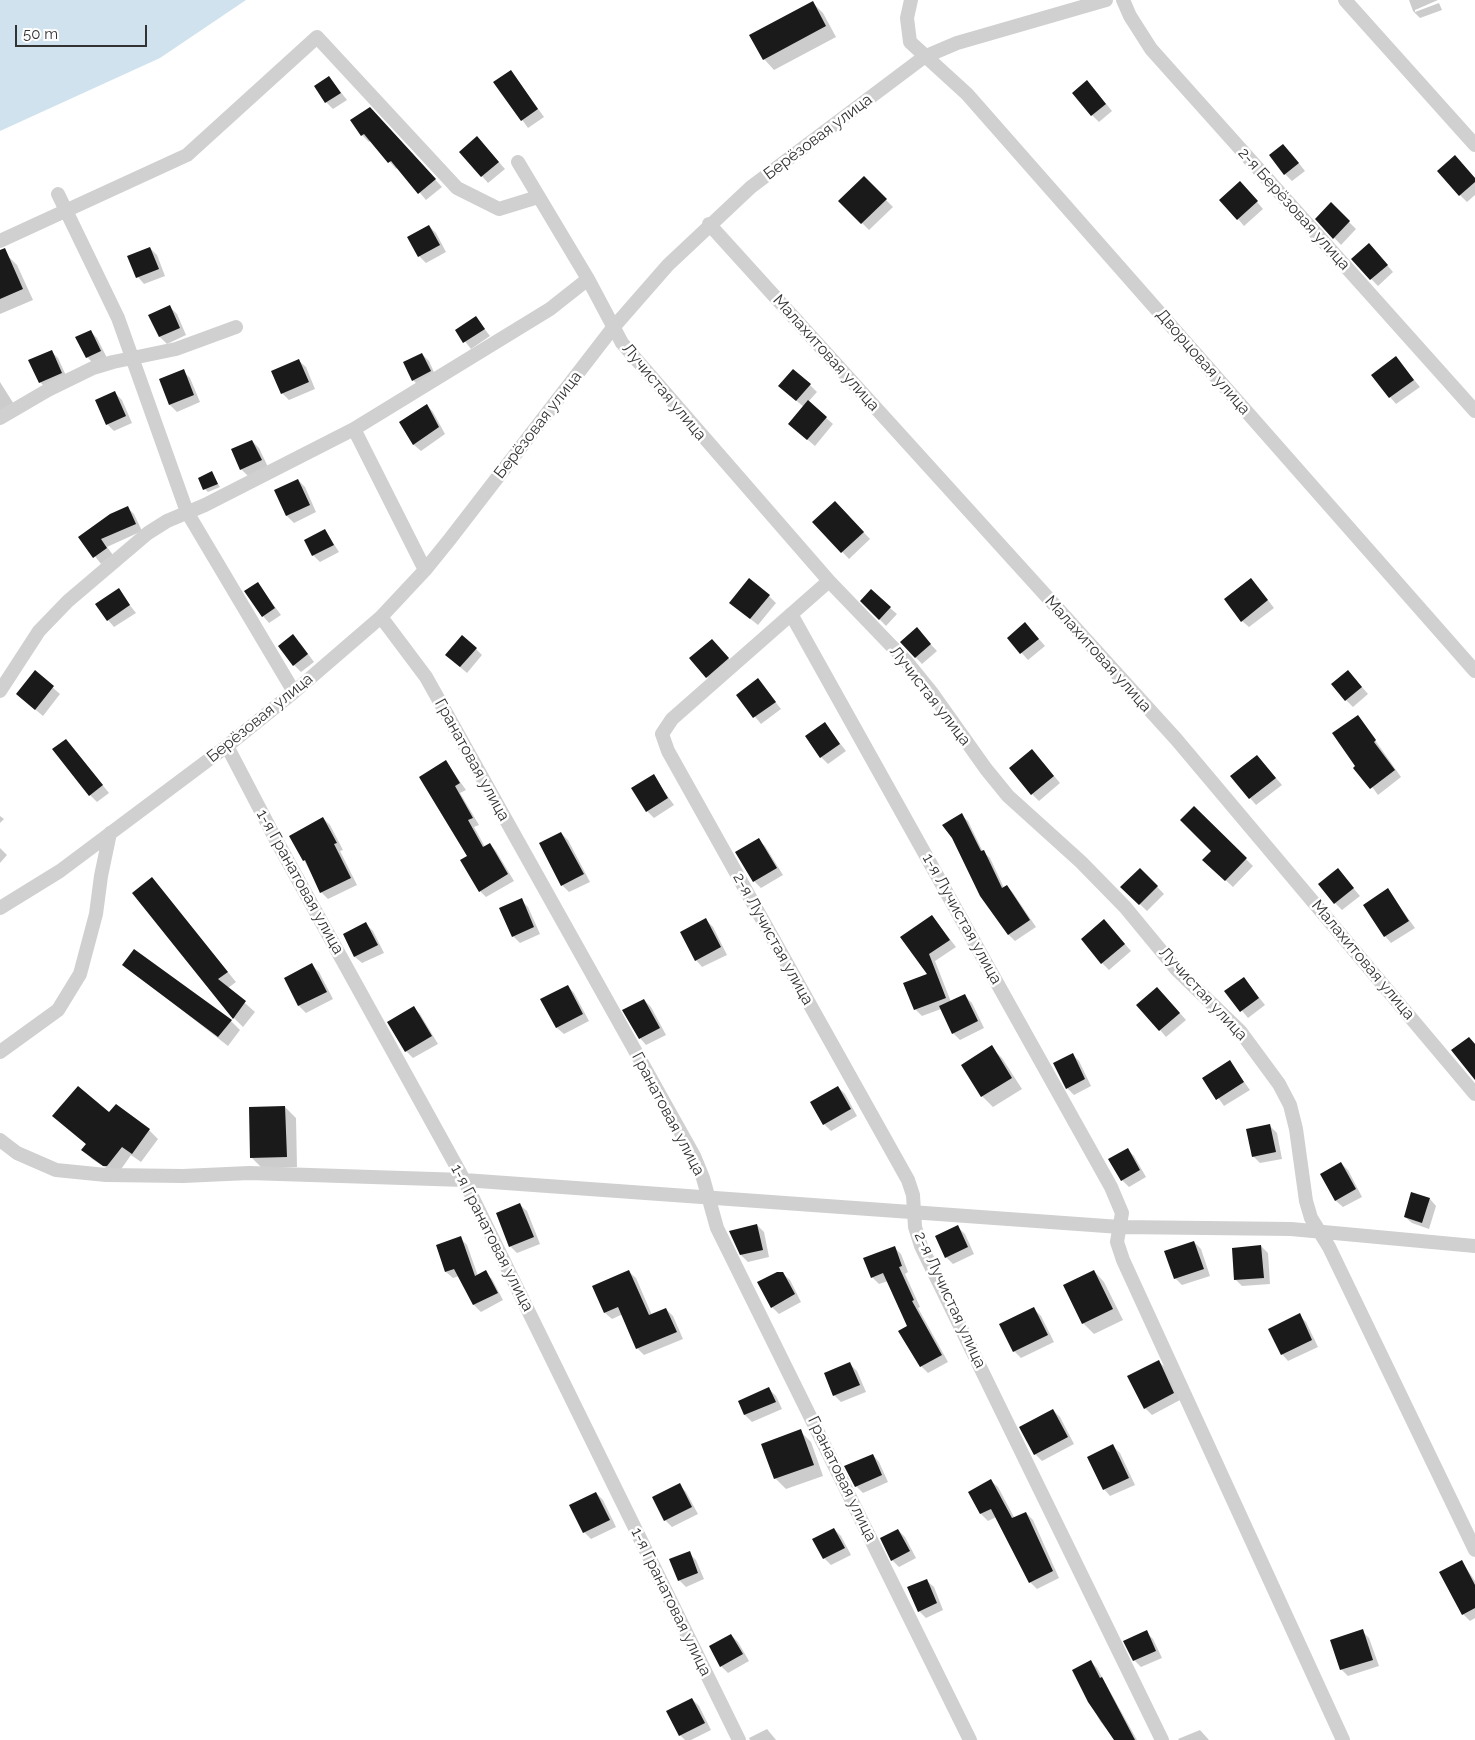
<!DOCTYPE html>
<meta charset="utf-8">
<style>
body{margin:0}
#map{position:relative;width:1475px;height:1740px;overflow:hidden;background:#fff;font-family:Raleway,sans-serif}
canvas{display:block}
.scale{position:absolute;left:15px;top:25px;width:132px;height:22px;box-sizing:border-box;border:2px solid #333;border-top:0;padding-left:6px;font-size:15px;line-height:18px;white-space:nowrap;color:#333;-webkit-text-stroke:4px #fff;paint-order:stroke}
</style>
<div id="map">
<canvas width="1475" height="1740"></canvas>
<div class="scale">50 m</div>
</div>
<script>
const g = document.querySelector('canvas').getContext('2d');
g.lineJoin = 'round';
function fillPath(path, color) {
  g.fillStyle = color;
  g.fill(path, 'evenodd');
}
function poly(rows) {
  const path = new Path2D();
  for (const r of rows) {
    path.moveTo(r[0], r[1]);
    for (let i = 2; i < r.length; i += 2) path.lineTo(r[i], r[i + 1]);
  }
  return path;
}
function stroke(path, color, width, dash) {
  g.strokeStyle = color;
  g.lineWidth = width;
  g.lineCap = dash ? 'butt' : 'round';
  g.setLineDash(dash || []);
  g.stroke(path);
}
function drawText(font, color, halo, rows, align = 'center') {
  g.font = font + ' Raleway,sans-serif';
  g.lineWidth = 5;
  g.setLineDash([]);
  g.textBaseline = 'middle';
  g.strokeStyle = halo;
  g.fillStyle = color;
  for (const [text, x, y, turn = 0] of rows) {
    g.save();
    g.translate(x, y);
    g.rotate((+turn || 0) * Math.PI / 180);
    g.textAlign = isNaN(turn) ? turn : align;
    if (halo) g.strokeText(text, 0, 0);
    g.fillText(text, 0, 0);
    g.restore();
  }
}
const water = poly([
 [0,0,246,0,160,58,0,131]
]);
const shadow = poly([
 [1409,0,1438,0,1415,10,1415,12,1439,3,1442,10,1420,18,1413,11],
 [812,2,823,13,836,37,774,70,764,59],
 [511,71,544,117,528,128,495,82],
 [329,77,347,100,333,109,326,102],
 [1094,89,1112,111,1099,122,1092,115],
 [376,115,442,187,426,200,398,167,396,169,371,140,369,142,362,135],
 [484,145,505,169,488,183,461,152],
 [1290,152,1305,171,1292,181,1285,174],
 [864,178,893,207,869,230,840,201],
 [1475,178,1475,195,1467,202,1460,195],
 [1247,190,1263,209,1244,226,1238,219],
 [1331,204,1356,229,1341,245,1317,219],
 [429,226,436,233,446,252,426,263,419,256],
 [150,248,157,255,165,276,144,284,138,277],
 [1376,252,1393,272,1378,286,1352,259],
 [6,254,17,265,33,300,0,314,0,257],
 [170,307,177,314,186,335,167,344,160,337,150,316],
 [476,318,490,336,471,349,457,331],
 [90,331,97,338,107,358,94,364,87,357],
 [51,351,58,358,68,380,47,389,40,382],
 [422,354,429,361,437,379,420,387,413,380],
 [1396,358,1420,387,1396,404,1390,397],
 [299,361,306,367,315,389,289,400,282,393],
 [183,371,190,378,200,402,177,412,170,405,160,380],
 [0,382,17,409,0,421],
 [810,385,817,392,808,402,833,424,815,446,796,430,804,407,787,393],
 [115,393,122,400,132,423,114,431,107,424],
 [427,405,433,412,445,434,421,451,414,445,401,422],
 [252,441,259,448,268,467,248,476,241,469],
 [211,472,220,487,208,492,205,489],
 [298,480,305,487,316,512,294,523,287,516,275,490],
 [127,507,134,514,142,531,107,547,113,555,101,564,80,537],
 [842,509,870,539,849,559,814,522],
 [325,530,339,552,320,562,313,555],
 [258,584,281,615,269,623,263,616],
 [1258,587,1274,608,1249,627,1242,621],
 [118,590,136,613,114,627,108,620],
 [769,596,776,603,758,625,738,609],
 [862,601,890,608,897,614,886,626],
 [1032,631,1045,646,1028,660,1008,638],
 [923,636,937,651,922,664,901,642],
 [300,643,314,662,301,672,294,665],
 [719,647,734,665,713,684,707,677],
 [476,649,482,655,467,673,454,662],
 [35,672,60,694,43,716,17,694],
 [1355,679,1368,694,1353,707,1346,700],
 [758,680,781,709,761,724,737,695],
 [1358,716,1401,777,1378,795,1357,766],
 [825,724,846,751,828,764,821,757],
 [66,740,109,793,97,802,90,795],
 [1257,756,1282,785,1256,805,1250,798],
 [1039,758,1060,783,1039,801,1032,794],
 [446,762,466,790,460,793,479,825,474,827,485,847,490,844,496,851,514,881,486,897,480,891,469,857],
 [653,776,674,805,654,818,647,811],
 [1194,808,1253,866,1233,887,1204,860,1213,851],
 [961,815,968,821,983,852,990,858,1004,888,1007,886,1013,893,1036,927,1015,941,1008,934],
 [0,816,4,819,0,823],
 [323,818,330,825,343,850,340,851,357,885,328,899,321,892,304,860],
 [561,833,568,840,590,882,569,892,562,885],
 [758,840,765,846,783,875,761,888,754,881],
 [0,848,7,855,0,863],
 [1140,869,1164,894,1147,911,1122,887],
 [1338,870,1360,896,1342,910,1335,903],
 [152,879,236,982,228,988,255,1012,243,1027,234,1018],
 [1388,890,1415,928,1391,943,1385,936],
 [521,900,528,907,540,934,520,943,513,936,501,909],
 [932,916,956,947,935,961,951,1002,965,996,972,1003,984,1028,960,1040,953,1033,941,1009,922,1016,915,1009,929,975,902,938],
 [706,920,713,927,727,955,702,967,696,960],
 [366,924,373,931,384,953,362,963,355,957,344,935],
 [1111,928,1131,951,1109,970,1102,963],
 [124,965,231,1021,240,1030,228,1046],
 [312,965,319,972,333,999,306,1013,299,1006,285,979],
 [1244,978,1265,1005,1248,1018,1226,991],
 [568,986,574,993,589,1021,564,1034,557,1028],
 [1164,995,1186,1020,1166,1037,1160,1030],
 [644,1000,651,1007,666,1035,646,1045,640,1038],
 [414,1008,420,1014,438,1044,413,1058,406,1051,389,1022],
 [991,1047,1002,1058,1022,1089,993,1107,982,1096,963,1065],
 [1072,1054,1079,1061,1091,1086,1074,1095,1067,1088],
 [1229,1061,1250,1090,1224,1106,1204,1078],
 [838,1087,845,1094,857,1116,831,1131,824,1124],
 [285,1107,296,1118,297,1167,262,1168,251,1157],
 [109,1114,149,1130,158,1139,141,1162,131,1155,117,1175,92,1159,83,1150,87,1145,63,1125],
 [1270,1126,1277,1133,1282,1159,1260,1163,1253,1156],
 [1127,1149,1134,1156,1146,1177,1129,1187,1122,1180,1110,1160],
 [1341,1163,1348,1170,1362,1197,1343,1207,1336,1201,1321,1174],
 [1430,1199,1436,1206,1429,1229,1412,1223,1405,1217],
 [520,1205,527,1211,540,1244,517,1253,510,1246],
 [757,1225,764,1232,769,1257,748,1262,741,1255],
 [958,1227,965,1234,974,1254,953,1264,946,1257],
 [460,1238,467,1245,478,1276,485,1272,492,1279,503,1300,481,1312,474,1305,459,1276,453,1278,446,1272],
 [1194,1242,1201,1249,1210,1276,1182,1285,1175,1278],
 [1261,1246,1268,1253,1270,1284,1242,1286,1235,1279],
 [894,1247,901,1254,908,1272,905,1274,920,1307,918,1308,948,1362,928,1373,921,1366,908,1327,888,1281,879,1284,872,1277],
 [1094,1271,1104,1282,1123,1320,1094,1334,1083,1323],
 [629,1272,636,1278,652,1315,666,1309,673,1316,683,1339,644,1355,637,1348,623,1314,612,1319,605,1313],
 [782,1273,790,1280,801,1302,779,1314,772,1307],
 [1034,1309,1041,1316,1054,1342,1021,1358,1014,1351],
 [1299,1315,1306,1322,1318,1347,1288,1361,1282,1354],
 [1159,1362,1166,1368,1180,1400,1152,1415,1145,1408],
 [850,1364,857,1371,866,1392,841,1402,834,1395],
 [769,1389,776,1396,782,1409,752,1422,745,1415,739,1401],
 [1053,1410,1060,1417,1074,1444,1042,1461,1035,1454],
 [800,1431,811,1442,823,1476,786,1489,775,1478],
 [1113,1446,1120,1453,1135,1485,1110,1496,1104,1489],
 [873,1455,879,1462,888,1482,863,1493,856,1486],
 [991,1481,998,1487,1015,1519,1026,1513,1033,1520,1059,1578,1037,1589,1030,1582,996,1517,988,1521,981,1514,969,1492],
 [679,1485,686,1492,698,1514,672,1527,665,1520],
 [596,1493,603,1500,616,1527,591,1539,584,1532,571,1505],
 [834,1529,841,1536,851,1555,831,1565,824,1558],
 [898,1530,905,1537,916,1558,899,1567,892,1560],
 [689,1553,696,1560,704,1579,686,1587,679,1580],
 [1462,1562,1475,1581,1475,1618,1470,1621,1463,1614],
 [927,1581,934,1587,943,1610,926,1618,919,1611],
 [1362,1631,1369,1638,1379,1666,1348,1676,1341,1669],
 [1146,1632,1153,1639,1162,1658,1141,1667,1134,1660],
 [731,1635,738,1642,749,1661,728,1673,721,1666],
 [1091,1662,1097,1668,1137,1740,1115,1740,1100,1721,1074,1670],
 [692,1699,699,1706,711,1730,691,1740,685,1740,680,1735],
 [767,1729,776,1740,750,1740,749,1738],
 [1200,1730,1209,1740,1179,1740,1178,1739]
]);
const building = poly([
 [813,1,826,26,763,60,749,35],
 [511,70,538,109,521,121,493,82],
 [329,76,341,93,325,103,314,86],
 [1087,80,1106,104,1091,116,1072,93],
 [370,107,436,179,418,194,391,161,388,163,364,134,361,136,350,120],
 [477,136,499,162,481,177,459,152],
 [1283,144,1299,163,1284,175,1269,155],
 [1455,155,1475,178,1475,182,1459,196,1437,171],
 [864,176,887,199,861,224,838,201],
 [1240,181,1258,201,1237,220,1219,200],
 [1331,202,1350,221,1333,239,1315,219],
 [429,225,440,245,418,257,407,237],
 [1369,243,1388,265,1370,280,1351,259],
 [150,247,159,269,136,278,127,256],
 [5,248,23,289,0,299,0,250],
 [170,305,180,328,159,337,148,315],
 [476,316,485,329,463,343,455,330],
 [91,330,101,351,86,358,75,337],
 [52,350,62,373,39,383,28,360],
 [422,353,431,371,412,381,403,362],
 [1396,356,1414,380,1389,398,1371,375],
 [299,359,309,382,281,394,271,371],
 [184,369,194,395,169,405,159,379],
 [793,369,811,384,796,401,778,386],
 [115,391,126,416,106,425,95,400],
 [808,400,827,417,807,440,788,424],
 [427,404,439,427,413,445,399,422],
 [252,440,262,460,240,470,231,449],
 [212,471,218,484,203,490,198,478],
 [298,479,310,505,286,516,274,490],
 [835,501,864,532,841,553,812,522],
 [128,506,136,524,101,539,107,548,93,558,78,537,110,514],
 [325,529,334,545,312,556,304,540],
 [749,578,770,595,750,619,729,603],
 [1251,578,1268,600,1241,622,1224,599],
 [258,582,275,608,262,617,244,591],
 [119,588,130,605,107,621,95,604],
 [871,589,891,607,879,620,860,601],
 [1025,622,1039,639,1020,654,1007,638],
 [917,627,931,644,915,658,900,642],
 [293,634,308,654,293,666,278,646],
 [462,635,477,648,460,667,445,655],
 [712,639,729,658,706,678,689,658],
 [35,670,54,686,35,710,16,694],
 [1348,670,1362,687,1345,701,1331,684],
 [758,678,776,702,753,718,736,695],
 [1358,715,1376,740,1374,742,1395,770,1370,789,1353,768,1355,766,1332,733],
 [825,722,840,744,820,758,805,736],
 [66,739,103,785,89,796,52,749],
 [1032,749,1054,776,1031,795,1009,768],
 [1257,755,1276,778,1249,799,1230,776],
 [446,760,460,783,455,786,473,818,468,820,483,847,490,843,508,874,479,892,460,860,467,856,419,777],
 [654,774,668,798,646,812,631,788],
 [1194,806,1247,858,1225,881,1202,860,1211,851,1180,820],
 [962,813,981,851,984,850,1002,888,1007,885,1030,920,1008,935,980,896,952,838,942,825],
 [323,817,337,843,334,844,351,878,320,893,305,860,303,861,289,836],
 [561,832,584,874,561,886,539,843],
 [759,838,777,868,753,882,735,852],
 [1140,868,1158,886,1139,905,1120,887],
 [1338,868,1354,888,1334,904,1318,884],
 [152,877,228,972,218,979,246,1001,233,1019,132,893],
 [1388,888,1409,921,1384,937,1363,905],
 [522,898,534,927,512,937,499,908],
 [932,915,950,940,929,954,946,998,914,1010,903,983,927,974,900,937],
 [706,918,721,947,695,961,680,932],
 [1104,919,1125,944,1101,964,1081,939],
 [366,922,378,945,354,957,343,934],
 [134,949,232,1020,218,1037,122,965],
 [312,963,327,992,298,1006,284,978],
 [1244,977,1259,998,1240,1012,1224,991],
 [568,985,583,1014,556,1028,540,999],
 [1157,987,1180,1013,1159,1031,1136,1005],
 [965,994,978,1021,952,1034,939,1006],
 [644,999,660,1028,639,1039,622,1010],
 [414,1006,432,1036,405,1052,387,1022],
 [1469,1037,1475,1044,1475,1080,1451,1050],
 [992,1045,1012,1078,981,1097,961,1065],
 [1073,1053,1085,1079,1066,1089,1053,1063],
 [1230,1060,1244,1082,1216,1100,1202,1078],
 [78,1086,109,1112,116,1104,150,1129,132,1154,122,1147,107,1166,103,1166,81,1150,86,1144,52,1116],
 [838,1086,851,1109,823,1125,810,1102],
 [285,1106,287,1157,250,1158,249,1107],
 [1270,1124,1276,1152,1252,1157,1246,1129],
 [1128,1148,1140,1170,1121,1181,1108,1159],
 [1341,1162,1356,1189,1335,1201,1320,1174],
 [1411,1192,1430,1198,1422,1223,1404,1217],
 [520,1203,534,1237,509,1247,496,1213],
 [757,1224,763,1250,740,1255,729,1231],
 [958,1225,968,1247,945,1258,935,1236],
 [461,1236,475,1276,486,1270,498,1293,473,1305,454,1269,445,1272,436,1245],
 [1194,1241,1204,1269,1174,1279,1164,1251],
 [1261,1245,1264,1278,1234,1280,1232,1248],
 [895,1246,902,1266,899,1267,914,1300,912,1301,942,1355,920,1367,898,1331,907,1326,883,1273,871,1278,863,1258],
 [629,1270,649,1315,666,1308,677,1332,636,1349,618,1307,604,1313,592,1286],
 [1094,1270,1113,1309,1082,1324,1063,1285],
 [777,1272,783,1272,795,1294,771,1308,757,1282],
 [1034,1307,1048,1335,1013,1352,999,1324],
 [1300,1313,1312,1340,1281,1355,1268,1329],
 [1159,1360,1174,1393,1144,1409,1127,1376],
 [850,1362,860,1385,833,1396,824,1373],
 [769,1387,776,1402,744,1415,738,1401],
 [1053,1409,1068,1437,1034,1455,1019,1427],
 [801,1429,814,1465,774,1479,761,1444],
 [1113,1444,1129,1478,1103,1490,1087,1457],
 [873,1454,882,1475,855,1487,844,1466],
 [991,1479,1012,1518,1026,1512,1053,1571,1029,1583,991,1509,980,1514,968,1492],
 [680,1483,692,1507,664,1521,652,1497],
 [596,1492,610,1520,583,1533,569,1505],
 [834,1528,845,1548,823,1559,812,1539],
 [898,1529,910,1551,891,1561,880,1538],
 [690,1551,698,1573,678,1581,669,1559],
 [1462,1560,1475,1585,1475,1608,1462,1615,1439,1572],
 [927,1579,937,1603,918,1612,907,1587],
 [1363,1629,1373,1660,1340,1670,1330,1640],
 [1147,1630,1156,1651,1133,1661,1123,1641],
 [731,1634,743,1654,720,1667,709,1646],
 [1091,1660,1100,1678,1102,1677,1135,1740,1114,1740,1088,1702,1072,1670],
 [692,1698,705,1723,679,1736,666,1711]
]);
const minor = poly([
 [911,0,907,18,910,42,967,94,1475,671],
 [1123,0,1130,16,1151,49,1475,411],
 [1345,0,1475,145],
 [518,162,588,279,622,343,829,581,906,661,932,693,986,769,1008,796,1081,862,1125,907,1177,970,1240,1031,1279,1084,1290,1105,1296,1129,1306,1201,1311,1218,1329,1247,1475,1550],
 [58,194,118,318,187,512,294,692],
 [709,224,1176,739,1475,1094],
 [0,241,187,155,317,37,457,188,499,209,538,197],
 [0,418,48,390,93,368,113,362,176,349,236,327],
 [354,429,425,570],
 [829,581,672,719,662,734,668,751,908,1180,913,1195,915,1227,921,1246,1162,1740],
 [791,614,1111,1187,1122,1213,1117,1242,1123,1260,1343,1740],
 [381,617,426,677,694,1156,703,1178,717,1228,970,1740],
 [0,691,39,631,68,601,148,533,167,521,205,505,354,429,550,309,588,279],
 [227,746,275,838,464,1180,739,1740],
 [0,908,60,871,227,746,294,692,381,617,425,570,450,539,612,329,668,265,751,187,924,57,957,43,1106,0],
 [0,1052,58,1010,80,974,96,914,101,876,110,833],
 [0,1140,17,1153,56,1170,106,1175,183,1176,249,1173,464,1180,1120,1227,1291,1229,1475,1246]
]);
const streetNames = [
 ["Берёзовая улица",818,137,-37],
 ["2-я Берёзовая улица",1294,209,48],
 ["Малахитовая улица",826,353,48],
 ["Дворцовая улица",1203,362,49],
 ["Лучистая улица",664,392,50],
 ["Берёзовая улица",538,425,-52],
 ["Малахитовая улица",1098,654,48],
 ["Лучистая улица",930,696,52],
 ["Берёзовая улица",260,718,-39],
 ["Гранатовая улица",472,760,61],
 ["1-я Гранатовая улица",300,882,61],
 ["1-я Лучистая улица",962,919,61],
 ["2-я Лучистая улица",773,939,61],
 ["Малахитовая улица",1363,960,50],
 ["Лучистая улица",1203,994,47],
 ["Гранатовая улица",668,1114,62],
 ["1-я Гранатовая улица",492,1238,63],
 ["2-я Лучистая улица",950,1300,65],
 ["Гранатовая улица",842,1479,64],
 ["1-я Гранатовая улица",671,1602,64]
];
fillPath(water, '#cfe2ee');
fillPath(shadow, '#0003');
fillPath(building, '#1a1a1a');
stroke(minor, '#d0d0d0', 14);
drawText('16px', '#333', '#fff', streetNames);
</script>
